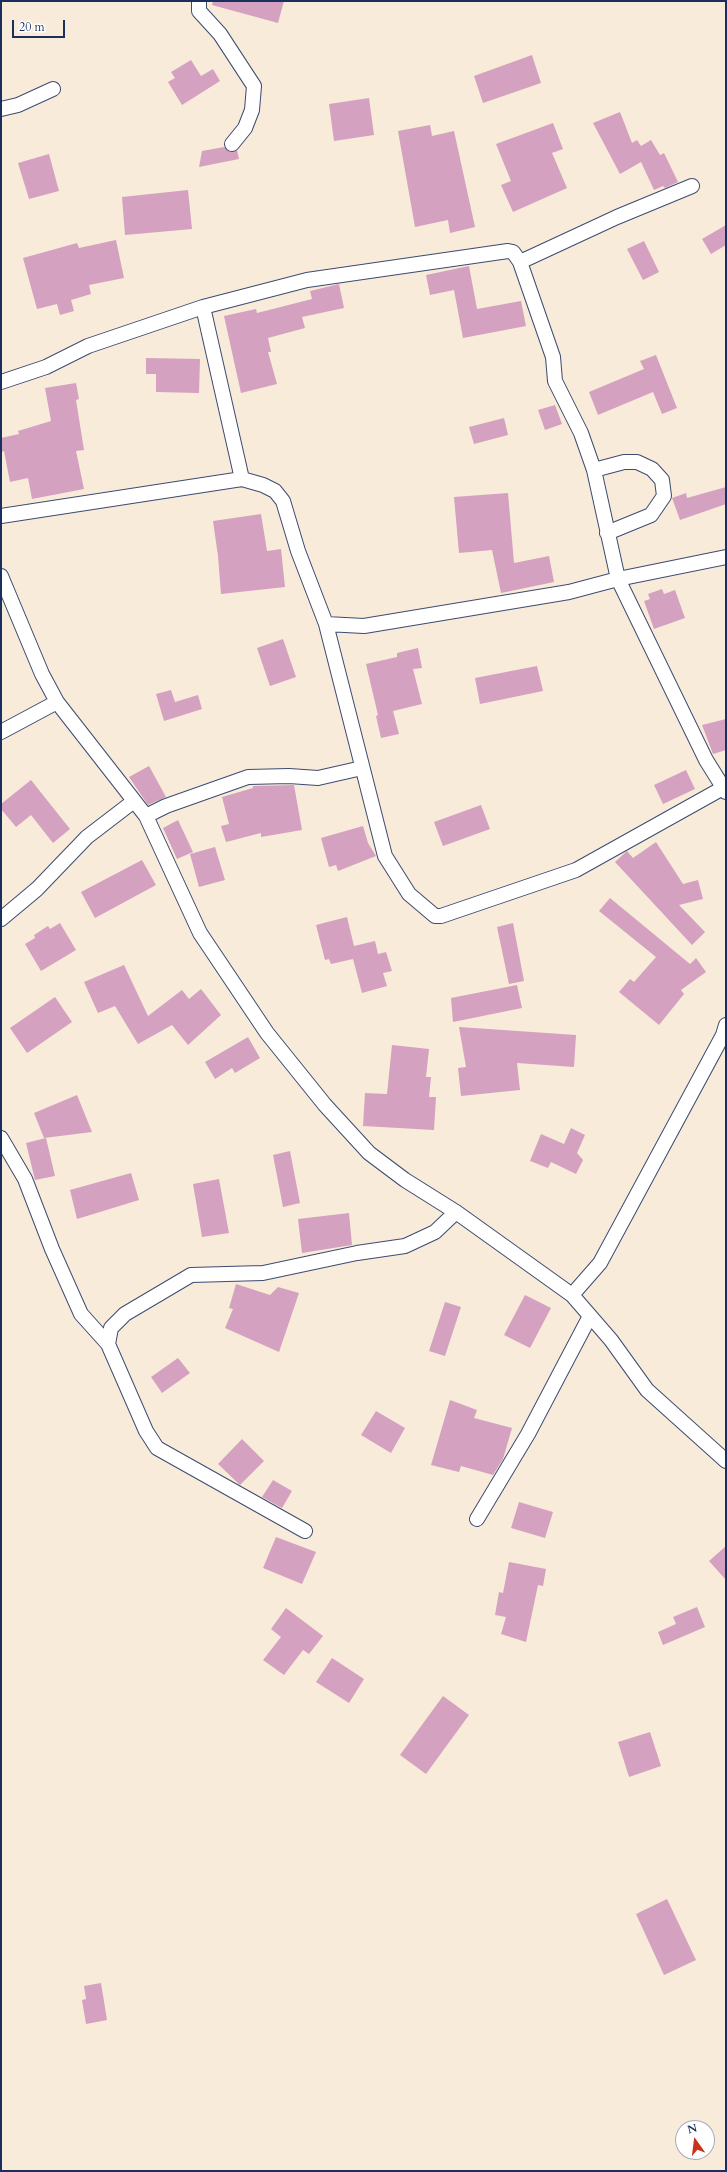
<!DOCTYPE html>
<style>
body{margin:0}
#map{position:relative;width:727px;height:2172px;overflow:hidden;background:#f8ebda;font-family:Cardo,serif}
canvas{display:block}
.frame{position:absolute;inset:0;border:2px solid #1b2f5e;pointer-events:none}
.north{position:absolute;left:675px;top:2120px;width:40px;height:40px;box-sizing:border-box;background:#fff;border:1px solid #a4acbf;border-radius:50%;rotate:346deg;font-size:11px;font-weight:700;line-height:16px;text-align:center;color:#1b2f5e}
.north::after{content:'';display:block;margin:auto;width:14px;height:18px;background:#c8321e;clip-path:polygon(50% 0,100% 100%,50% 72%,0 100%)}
.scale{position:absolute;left:12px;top:20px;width:53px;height:18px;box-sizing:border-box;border:2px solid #1b2f5e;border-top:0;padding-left:5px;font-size:12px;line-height:14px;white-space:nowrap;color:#1b2f5e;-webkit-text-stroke:3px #fff;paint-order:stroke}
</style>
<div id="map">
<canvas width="727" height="2172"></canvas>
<div class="frame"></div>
<div class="north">N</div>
<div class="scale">20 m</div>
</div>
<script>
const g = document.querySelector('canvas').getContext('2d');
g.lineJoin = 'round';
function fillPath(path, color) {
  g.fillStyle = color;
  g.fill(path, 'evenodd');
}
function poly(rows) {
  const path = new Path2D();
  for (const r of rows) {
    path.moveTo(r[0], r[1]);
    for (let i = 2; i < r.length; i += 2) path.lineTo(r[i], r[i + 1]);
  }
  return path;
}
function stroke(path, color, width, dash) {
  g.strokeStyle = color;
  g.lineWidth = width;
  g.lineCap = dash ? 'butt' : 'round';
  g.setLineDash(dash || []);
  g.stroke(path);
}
const building = poly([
 [213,1,284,1,278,23,212,5],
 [532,55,541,83,483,103,474,76],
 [191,60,201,76,213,69,220,81,182,105,168,82,175,78,171,72],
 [369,98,374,135,334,141,329,104],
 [620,112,632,143,637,140,641,146,651,140,660,155,664,153,678,182,665,188,663,186,654,190,641,162,620,174,593,123],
 [553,123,563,149,552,153,567,188,513,212,501,185,511,181,496,144],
 [430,125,432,136,454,131,475,227,450,233,448,220,415,227,398,131],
 [224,147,230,152,237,150,239,159,199,167,202,151],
 [49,154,59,191,29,199,18,163],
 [188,190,192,229,125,235,122,197],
 [726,225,726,245,711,254,702,239],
 [116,240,124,278,89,285,91,294,71,300,74,311,60,315,57,304,37,309,23,258,77,243,79,248],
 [644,241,659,272,643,280,627,249],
 [469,266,477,309,521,301,526,326,463,338,454,290,430,295,426,275],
 [339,284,344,308,302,317,305,328,268,338,271,352,268,352,277,384,241,393,224,316,256,309,257,313,312,299,310,291],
 [656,355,677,408,662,414,653,392,598,415,589,392,644,369,640,361],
 [146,358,200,359,199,393,156,392,156,374,146,374],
 [76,383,79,399,76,400,84,450,76,451,84,489,32,499,28,478,10,482,4,451,1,452,1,438,19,434,18,431,51,421,45,388],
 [555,405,562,424,545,430,538,410],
 [504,418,508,435,474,444,469,427],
 [726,487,726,504,680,520,672,498,686,493,687,498],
 [508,493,514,563,549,556,554,582,501,593,492,550,459,553,454,497],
 [261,514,267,551,281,549,285,587,221,594,218,556,213,521],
 [662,589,664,594,675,590,685,618,654,629,644,601,650,599,648,594],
 [283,639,296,677,270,686,257,648],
 [418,648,422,668,413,669,422,704,393,711,399,734,381,738,376,716,378,715,366,664,397,657,397,653],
 [537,666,543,691,480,704,475,678],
 [171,690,175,702,198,695,202,709,164,721,156,694],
 [726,719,726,750,713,754,702,725],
 [149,766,166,797,148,805,129,777],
 [686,770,695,789,663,804,654,785],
 [31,780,70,829,53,843,31,815,16,827,1,809,1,804],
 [294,785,302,830,261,837,261,833,226,842,221,826,229,824,222,797,253,788,253,786],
 [481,805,490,829,443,846,434,822],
 [178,820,193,852,177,859,163,828],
 [363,826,368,843,376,856,338,871,336,865,329,867,321,838],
 [656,842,683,884,698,880,703,899,679,905,705,932,692,945,615,862,627,851,633,858],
 [215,847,225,880,199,887,190,854],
 [142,860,156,885,95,918,81,892],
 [610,898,690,964,696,958,706,972,681,990,684,994,659,1025,619,992,630,979,634,982,656,957,599,911],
 [347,917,354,946,375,941,378,954,386,952,392,971,383,973,387,986,362,993,353,959,331,964,329,959,325,960,316,925],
 [60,923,76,950,41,971,25,944,35,938,34,935,48,926,50,929],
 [513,923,524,981,509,984,497,927],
 [124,965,148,1016,182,990,189,999,201,989,221,1015,188,1045,172,1025,138,1044,115,1006,98,1013,84,982],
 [517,985,522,1008,453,1022,451,998],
 [55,997,72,1022,27,1053,10,1028],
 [459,1027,576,1035,574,1067,517,1063,520,1090,461,1096,458,1068,466,1067],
 [248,1037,260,1058,235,1073,232,1068,215,1079,205,1062],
 [392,1045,429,1049,426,1077,431,1077,429,1097,436,1097,434,1130,363,1126,365,1093,387,1094],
 [77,1095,92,1132,44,1138,34,1113],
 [571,1128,585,1135,577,1153,583,1160,576,1174,551,1162,548,1168,530,1161,541,1134,564,1144],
 [46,1138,55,1176,35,1180,26,1143],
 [290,1151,300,1203,283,1207,273,1155],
 [131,1173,139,1200,77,1219,70,1190],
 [219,1179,229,1233,202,1237,193,1184],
 [349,1213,352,1245,302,1253,298,1219],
 [236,1284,270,1295,278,1287,299,1293,279,1352,225,1328,233,1309,229,1308],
 [525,1295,551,1308,530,1348,504,1335],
 [445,1302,461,1307,445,1356,429,1351],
 [178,1358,190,1373,162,1393,151,1377],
 [450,1400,477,1410,474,1418,512,1428,503,1459,493,1475,461,1466,459,1472,431,1465],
 [376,1411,405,1428,391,1453,361,1435],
 [242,1439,264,1461,240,1485,218,1464],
 [273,1480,292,1491,282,1508,262,1497],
 [519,1502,553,1512,545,1538,511,1528],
 [276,1537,316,1552,302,1584,263,1568],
 [726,1546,726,1580,709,1561],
 [509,1562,546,1569,543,1586,538,1585,526,1642,501,1634,506,1617,495,1615,499,1592,503,1593],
 [697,1607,705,1627,663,1645,658,1632,676,1624,673,1617],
 [286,1608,323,1636,309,1654,303,1650,284,1675,263,1660,281,1637,271,1629],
 [332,1658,364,1679,349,1703,316,1682],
 [443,1696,469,1715,426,1774,400,1755],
 [650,1732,661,1766,629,1777,618,1742],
 [667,1899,696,1960,664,1975,636,1914],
 [101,1983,107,2020,86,2024,82,2000,86,1999,84,1986]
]);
const minor = poly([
 [199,1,199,11,220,34,254,86,252,110,245,128,232,144],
 [1,109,18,105,53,89],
 [520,262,617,217,692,186],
 [203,307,242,479],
 [1,382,46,367,88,346,203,307,307,280,508,251,513,252,520,262,553,357,555,381,581,433,594,470,618,579,706,760,726,792],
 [594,470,624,462,637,462,652,469,662,480,664,496,651,515,607,533],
 [1,516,242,479,263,485,275,491,283,501,298,551,326,624,385,856,409,894,435,916,441,916,576,870,723,788],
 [1,576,42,674,57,702,146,816,200,933,267,1033,325,1105,369,1153,405,1180,456,1212,572,1295,611,1340,647,1390,726,1461],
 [326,624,364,626,569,592,618,579,726,557],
 [1,732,57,702],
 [146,816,166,806,248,777,289,776,318,778,362,768],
 [1,919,37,889,87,837,134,801],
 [1,1138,25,1179,52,1249,81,1314,108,1344,146,1431,157,1448,305,1531],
 [572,1295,600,1263,723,1035,726,1025],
 [108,1344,111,1328,125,1314,191,1275,263,1273,357,1253,405,1246,435,1232,456,1212],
 [477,1519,528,1434,590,1316]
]);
fillPath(building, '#d5a1c0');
stroke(minor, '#3c4b71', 16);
stroke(minor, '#fff', 14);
</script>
